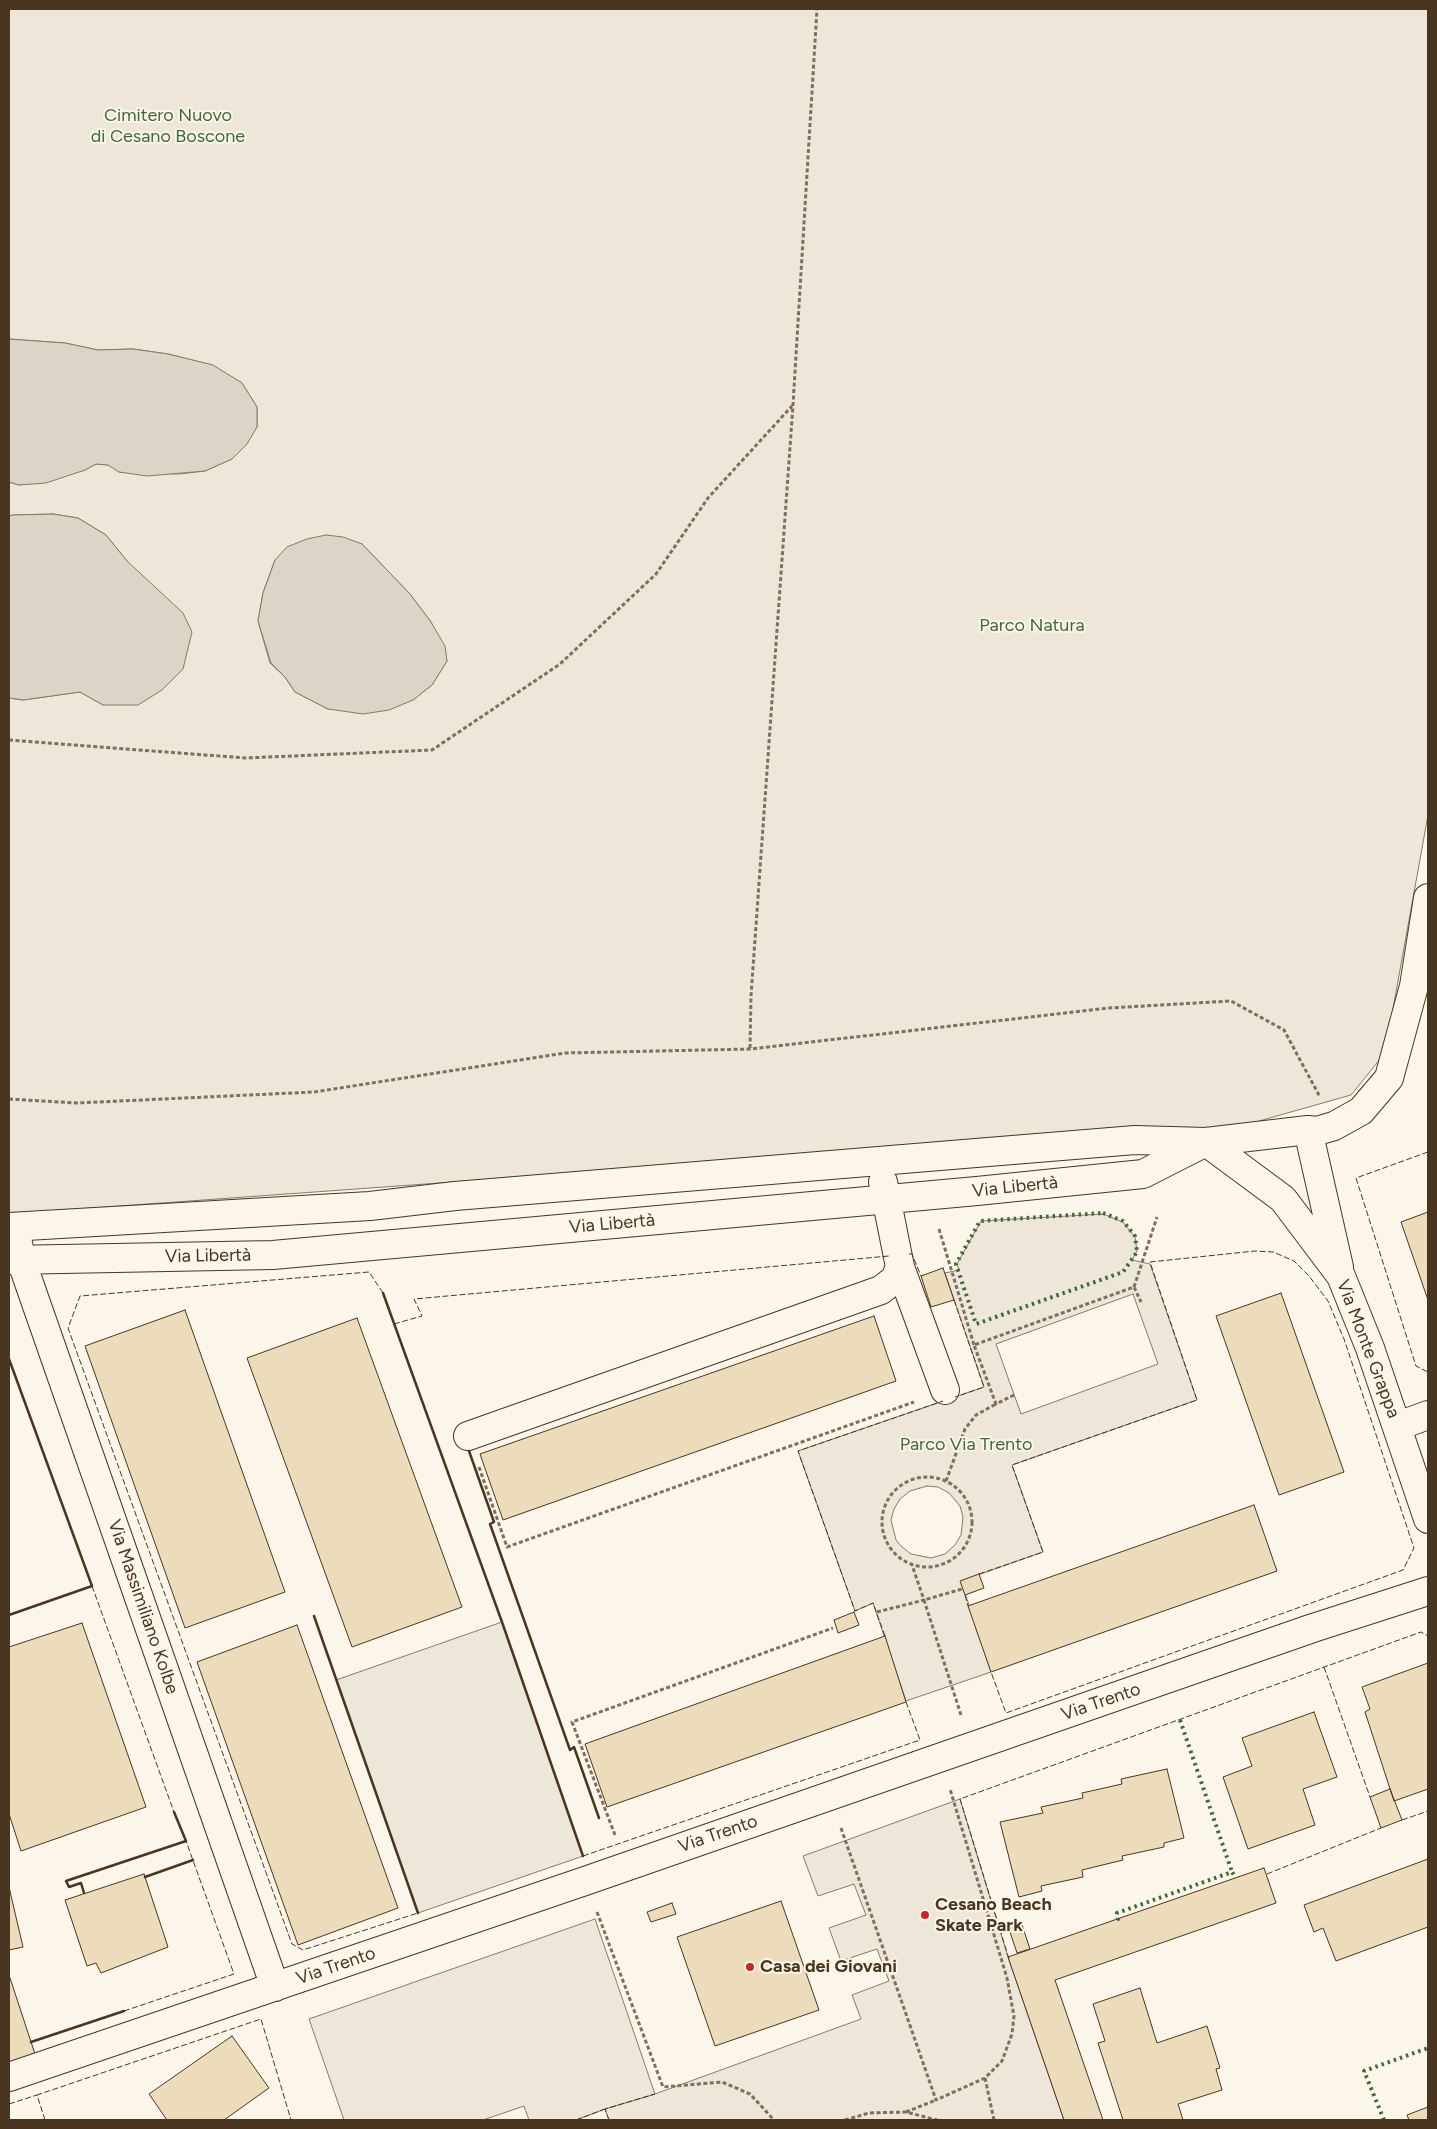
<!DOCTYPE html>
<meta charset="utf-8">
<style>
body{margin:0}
#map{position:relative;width:1437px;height:2129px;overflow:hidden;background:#fbf6e9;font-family:Figtree,sans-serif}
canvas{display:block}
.frame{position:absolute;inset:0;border:10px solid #4a3520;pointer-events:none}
</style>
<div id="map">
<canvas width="1437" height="2129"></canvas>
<div class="frame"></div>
</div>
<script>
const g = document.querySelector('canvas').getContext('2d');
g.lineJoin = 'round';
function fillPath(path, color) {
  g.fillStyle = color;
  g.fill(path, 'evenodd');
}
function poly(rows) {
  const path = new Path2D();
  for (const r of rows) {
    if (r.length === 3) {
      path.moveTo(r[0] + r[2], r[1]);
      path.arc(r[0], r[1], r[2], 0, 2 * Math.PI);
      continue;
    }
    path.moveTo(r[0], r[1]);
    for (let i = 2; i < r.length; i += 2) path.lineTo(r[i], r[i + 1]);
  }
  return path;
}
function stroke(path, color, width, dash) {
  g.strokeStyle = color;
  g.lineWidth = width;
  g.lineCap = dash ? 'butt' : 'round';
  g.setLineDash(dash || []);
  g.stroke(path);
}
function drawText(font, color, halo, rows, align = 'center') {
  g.font = font + ' Figtree,sans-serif';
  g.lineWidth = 4;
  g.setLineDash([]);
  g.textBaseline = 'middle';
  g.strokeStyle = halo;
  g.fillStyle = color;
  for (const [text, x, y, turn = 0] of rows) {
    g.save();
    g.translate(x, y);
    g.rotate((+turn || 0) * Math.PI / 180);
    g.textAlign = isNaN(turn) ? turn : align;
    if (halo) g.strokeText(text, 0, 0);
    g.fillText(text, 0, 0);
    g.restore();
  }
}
const green = poly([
 [9,9,1428,9,1428,815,1385,1053,1351,1095,1245,1125,9,1214,9,698,23,700,80,692,103,705,127,561,106,535,78,518,53,514,13,515,9,516,9,482,19,485,68,475,85,470,96,464,109,465,119,472,179,474,205,471,232,459,257,427,257,407,242,383,212,365,168,354,133,349,98,350,65,343,9,339,9,9],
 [362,544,410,594,431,622,447,661,432,685,413,700,328,709,295,692,285,677,270,663,258,621,263,593,275,560,362,544],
 [1103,1214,1123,1222,1135,1237,1137,1251,1132,1260,1150,1264,1197,1400,1012,1465,1043,1552,961,1581,991,1672,906,1701,873,1603,855,1611,798,1451,984,1387,945,1273,959,1270,957,1264,981,1221,1103,1214],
 [1133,1294,1158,1364,1021,1414,996,1344,1133,1294],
 [927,1486,938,1487,949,1493,960,1506,963,1517,961,1535,955,1545,945,1554,931,1558,911,1554,902,1547,896,1540,891,1520,894,1509,900,1499,910,1491,927,1486],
 [960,1799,1008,1957,1064,2120,609,2120,605,2109,655,2094,861,2019,852,1995,889,1981,877,1949,841,1961,829,1928,866,1915,854,1884,818,1896,803,1856,960,1799]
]);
const parking = poly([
 [502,1622,583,1856,418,1913,336,1680,502,1622],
 [595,1919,655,2094,605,2109,576,2120,529,2120,524,2106,483,2120,344,2120,309,2019,595,1919]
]);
const water = poly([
 [9,339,65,343,98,350,133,349,168,354,213,365,242,383,257,407,257,427,247,444,232,459,205,471,147,476,119,472,108,465,96,464,85,470,46,483,19,485,9,482,9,339],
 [53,514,78,518,106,535,127,561,183,613,192,632,183,669,162,690,138,705,103,705,80,692,23,700,9,698,9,516,13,515,53,514],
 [326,535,343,537,362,544,410,594,431,622,445,646,447,661,432,685,413,700,389,710,363,714,328,709,295,692,285,677,271,663,258,621,263,593,275,560,287,547,307,539,326,535]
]);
const building = poly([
 [1428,1212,1428,1300,1401,1222,1428,1212],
 [943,1268,954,1300,931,1307,921,1276,943,1268],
 [1281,1293,1344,1472,1279,1495,1216,1316,1281,1293],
 [185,1310,285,1592,185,1628,85,1346,185,1310],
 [874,1316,896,1381,503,1520,480,1454,874,1316],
 [357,1318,462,1607,352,1647,247,1358,357,1318],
 [1254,1505,1277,1571,991,1672,968,1606,1254,1505],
 [979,1574,984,1588,965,1595,960,1581,979,1574],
 [854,1612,859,1625,838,1633,834,1620,854,1612],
 [82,1623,146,1807,21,1851,9,1814,9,1647,82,1623],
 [297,1625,398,1908,298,1945,197,1662,297,1625],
 [885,1636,906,1702,607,1807,585,1744,885,1636],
 [1428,1663,1428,1789,1394,1801,1365,1712,1370,1709,1362,1687,1428,1663],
 [1314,1712,1337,1777,1303,1789,1315,1825,1248,1849,1223,1777,1252,1766,1242,1738,1314,1712],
 [1167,1769,1184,1838,1164,1843,1164,1847,1122,1856,1123,1860,1082,1870,1083,1877,1041,1886,1042,1891,1019,1897,1000,1822,1043,1813,1041,1807,1083,1798,1082,1793,1122,1784,1121,1779,1167,1769],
 [1390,1789,1402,1820,1381,1828,1370,1797,1390,1789],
 [1428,1859,1428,1927,1336,1961,1323,1928,1314,1932,1304,1905,1428,1859],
 [1264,1868,1276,1903,1055,1980,1103,2120,1064,2120,1008,1957,1264,1868],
 [144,1874,168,1947,101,1973,96,1963,87,1966,65,1900,144,1874],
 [9,1887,23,1947,9,1950,9,1887],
 [781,1901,819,2010,715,2046,677,1937,781,1901],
 [672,1903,676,1914,651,1922,647,1912,672,1903],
 [1022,1925,1030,1949,1017,1953,1009,1929,1022,1925],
 [9,1975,36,2057,9,2066,9,1975],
 [1140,1988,1157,2043,1207,2026,1220,2068,1216,2069,1222,2090,1178,2104,1183,2120,1123,2120,1098,2043,1105,2041,1093,2004,1140,1988],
 [232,2036,269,2088,224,2120,167,2120,149,2094,232,2036],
 [1428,2107,1428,2120,1409,2120,1407,2115,1428,2107]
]);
const path = poly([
 [9,740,245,758,432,750,560,664,656,574,708,498,792,406],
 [750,1048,751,996,793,405,817,9],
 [9,1099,77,1103,314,1092,565,1053,750,1049,1109,1008,1231,1001,1284,1030,1320,1097],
 [939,1229,974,1345],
 [1134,1287,1157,1217],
 [1014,1395,996,1404,974,1345,1134,1287,1141,1302],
 [479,1467,507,1547,914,1402],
 [927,1522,45],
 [946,1481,965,1429,976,1415,996,1404],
 [877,1612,924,1600,912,1565],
 [961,1715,924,1600,962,1589],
 [841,1828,936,2100,985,2078,1002,2061,1012,2034,1014,2016,1007,1978,950,1789],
 [615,1835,572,1722,833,1628],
 [597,1912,663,2087,722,2082,750,2094,774,2120],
 [985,2078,994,2120],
 [906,2112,936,2100],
 [845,2120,869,2113,906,2112,937,2120]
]);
const minor = poly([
 [1308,1130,1339,1267],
 [9,1227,370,1206,455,1196,976,1153,1135,1140,1206,1142,1308,1130,1317,1131,1334,1126,1361,1111,1389,1078,1414,986,1428,898],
 [18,1243,21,1260,275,1987],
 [9,1260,273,1255,977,1191,1143,1174,1206,1142,1283,1199,1341,1276,1370,1348,1428,1519],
 [900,1267,945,1390],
 [1398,1426,1428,1415],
 [468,1436,881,1290,895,1279,900,1267,883,1182],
 [9,2077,585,1881,1313,1628,1428,1591]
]);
const hedge = poly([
 [1103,1213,1123,1221,1135,1236,1137,1252,1123,1272,976,1324,956,1264,980,1221,1103,1213],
 [1180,1720,1232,1872],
 [1117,1920,1118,1919,1117,1913,1232,1872,1236,1878],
 [1384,2120,1364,2071,1428,2048]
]);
const fence = poly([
 [1428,1152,1356,1178,1416,1366,1428,1372],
 [909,1254,912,1254,921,1276],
 [383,1293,369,1272,80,1296,68,1328,292,1944,303,1950,418,1913],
 [954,1300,984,1387,955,1397],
 [394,1324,422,1316,414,1299,889,1256],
 [979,1574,1043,1552,1012,1465,1197,1400,1150,1262,1255,1251,1273,1252,1294,1261,1309,1276,1328,1301,1344,1339,1414,1548,1403,1570,1006,1713,991,1672],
 [92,1586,174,1812],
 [965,1595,968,1606],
 [885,1636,873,1603,855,1611,798,1451,943,1401],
 [1324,1667,1370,1797],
 [1402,1820,1428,1811],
 [583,1856,920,1740,906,1702],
 [1267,1874,1381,1828],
 [1009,1959,960,1799,1421,1632,1428,1636],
 [124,2011,234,1974,186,1841],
 [9,2104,37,2095],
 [45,2120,37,2095,261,2019,291,2120],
 [576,2120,605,2109,606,2111],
 [609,2120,605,2109,655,2094]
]);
const wall = poly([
 [383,1293,502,1622,583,1856],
 [9,1359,92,1586,9,1615],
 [469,1451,494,1522,490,1524,570,1750,574,1747,599,1818],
 [314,1616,418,1913],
 [145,1877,193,1860],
 [84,1893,81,1883,69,1887,66,1881,186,1841,174,1812],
 [31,2042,124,2011]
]);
const markers = [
 [925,1915,5,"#c62828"],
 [750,1967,5,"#c62828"]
];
const parkNames = [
 ["Cimitero Nuovo",168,116],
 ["di Cesano Boscone",168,137],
 ["Parco Natura",1032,626],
 ["Parco Via Trento",966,1445]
];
const streetNames = [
 ["Via Libertà",1015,1187,-6],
 ["Via Libertà",612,1224,-5],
 ["Via Libertà",208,1256,-1],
 ["Via Monte Grappa",1368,1349,69],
 ["Via Massimiliano Kolbe",143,1607,71],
 ["Via Trento",1101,1702,-19],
 ["Via Trento",718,1834,-19],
 ["Via Trento",336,1966,-19]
];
const poiNames = [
 ["Cesano Beach",935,1905],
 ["Skate Park",935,1926],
 ["Casa dei Giovani",760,1967]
];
fillPath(green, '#ede6d9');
stroke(green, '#887966', 1);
fillPath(parking, '#ede7d9');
stroke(parking, '#887966', 1);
fillPath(water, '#dcd4c6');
stroke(water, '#887966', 1);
fillPath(building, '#ecdcbc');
stroke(building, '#4a3520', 1);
stroke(minor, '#4a3520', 30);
stroke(path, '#7f6f5c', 3, [4, 2.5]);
stroke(minor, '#fbf6e9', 28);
stroke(hedge, '#436837', 4, [2.5, 4]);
stroke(fence, '#4a3520', 1, [6, 2.5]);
stroke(wall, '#4a3520', 2.5);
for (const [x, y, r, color] of markers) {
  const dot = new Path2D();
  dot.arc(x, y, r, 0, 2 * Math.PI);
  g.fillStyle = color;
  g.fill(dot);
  stroke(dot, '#fbf6e9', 2);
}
drawText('18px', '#436837', '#fbf6e9', parkNames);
drawText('18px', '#4a3520', '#fbf6e9', streetNames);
drawText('bold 18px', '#4a3520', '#fbf6e9', poiNames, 'left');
</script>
